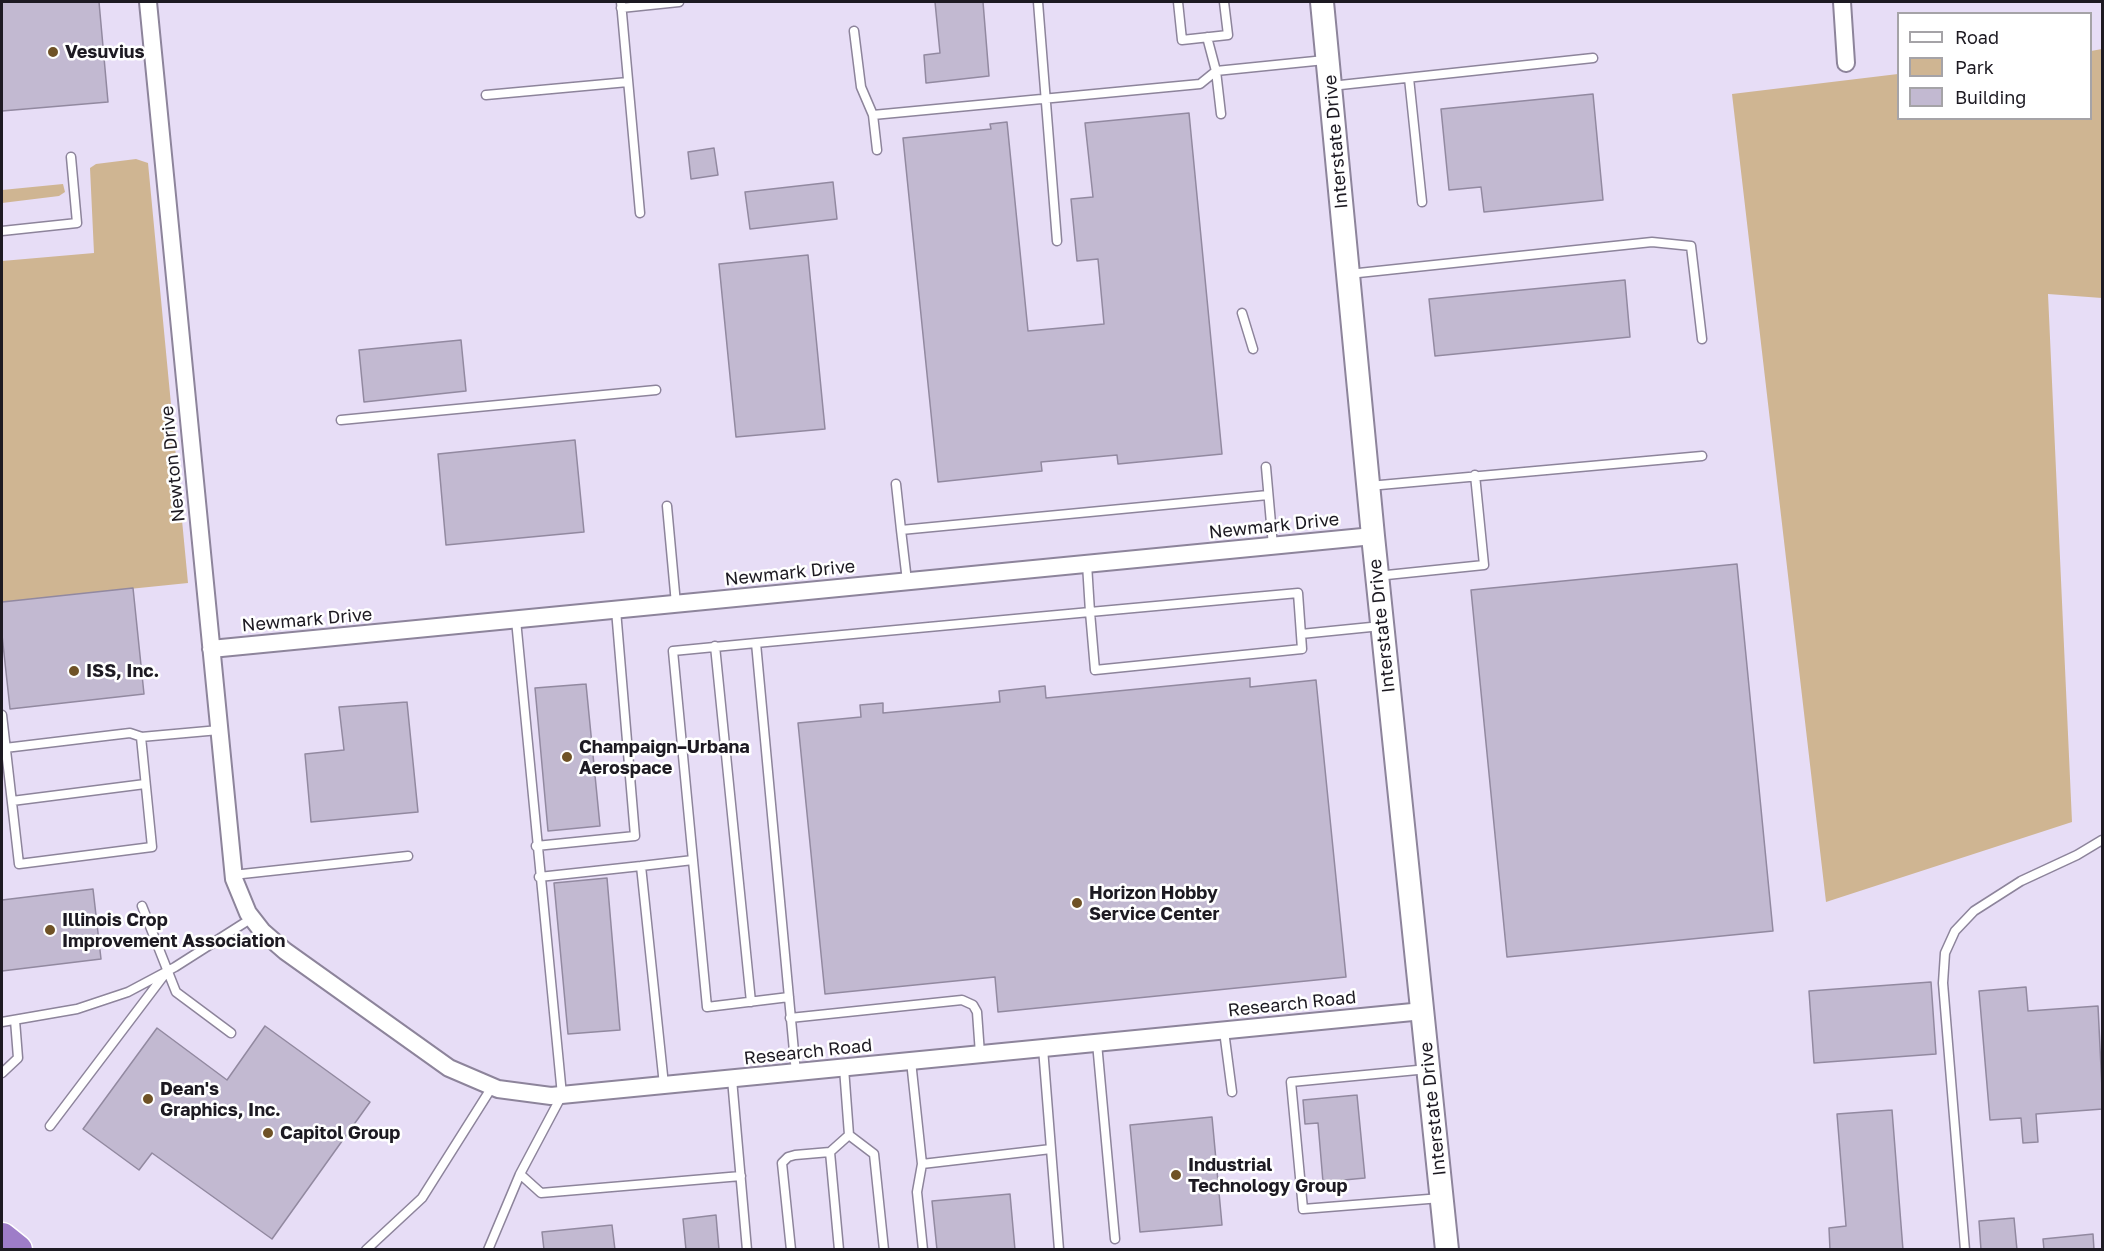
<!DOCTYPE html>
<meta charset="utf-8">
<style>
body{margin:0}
#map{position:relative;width:2104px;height:1251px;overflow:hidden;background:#e7ddf6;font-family:"Golos Text",sans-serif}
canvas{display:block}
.frame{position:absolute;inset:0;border:3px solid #1d1a22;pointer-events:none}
.legend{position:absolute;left:1897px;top:12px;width:195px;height:108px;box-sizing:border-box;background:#fff;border:2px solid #a5a3a7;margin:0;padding:8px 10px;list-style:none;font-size:18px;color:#1d1a22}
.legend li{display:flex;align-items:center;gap:12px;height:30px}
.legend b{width:30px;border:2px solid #a5a3a7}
</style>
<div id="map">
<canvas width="2104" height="1251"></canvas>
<div class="frame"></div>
<ul class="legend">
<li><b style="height:8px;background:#fff"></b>Road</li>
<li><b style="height:16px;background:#cfb592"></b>Park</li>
<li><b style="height:16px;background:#c2b9d1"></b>Building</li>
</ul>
</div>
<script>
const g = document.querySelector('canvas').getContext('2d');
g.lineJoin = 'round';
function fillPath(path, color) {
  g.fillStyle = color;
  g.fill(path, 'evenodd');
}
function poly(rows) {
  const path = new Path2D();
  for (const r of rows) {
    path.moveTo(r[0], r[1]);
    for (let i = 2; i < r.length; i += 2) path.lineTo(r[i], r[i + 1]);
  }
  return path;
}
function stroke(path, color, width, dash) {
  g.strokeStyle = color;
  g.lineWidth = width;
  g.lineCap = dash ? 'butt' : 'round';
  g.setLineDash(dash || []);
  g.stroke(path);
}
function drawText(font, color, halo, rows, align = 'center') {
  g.font = font + ' "Golos Text",sans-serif';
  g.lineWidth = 5;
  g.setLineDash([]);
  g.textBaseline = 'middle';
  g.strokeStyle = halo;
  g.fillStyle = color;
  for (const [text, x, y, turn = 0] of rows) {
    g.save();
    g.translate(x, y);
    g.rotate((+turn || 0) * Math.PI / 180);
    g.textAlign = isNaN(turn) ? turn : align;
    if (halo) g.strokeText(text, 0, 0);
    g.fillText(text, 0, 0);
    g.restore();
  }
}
const green = poly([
 [2102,49,2102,298,2048,294,2072,822,1826,902,1732,94,1898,74,1898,118,2090,118,2091,51],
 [136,159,148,163,188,583,2,602,2,261,94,253,90,168,96,164],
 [63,184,65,192,59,196,2,203,2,190]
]);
const building = poly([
 [2,2,99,2,108,102,2,111,2,2],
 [935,2,983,2,989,76,926,83,924,55,940,53,935,2],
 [1593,94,1603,200,1484,212,1481,187,1449,190,1441,109,1593,94],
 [1189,113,1222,454,1118,464,1117,455,1041,462,1042,471,938,482,903,138,991,129,990,124,1007,122,1028,331,1104,324,1098,259,1077,261,1071,199,1093,197,1085,123,1189,113],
 [714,148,718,175,691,179,688,152,714,148],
 [833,182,837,219,750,229,745,192,833,182],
 [808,255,825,429,736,437,719,264,808,255],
 [1625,280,1630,337,1435,356,1429,299,1625,280],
 [461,340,466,391,364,402,359,350,461,340],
 [575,440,584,532,446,545,438,454,575,440],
 [1737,564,1773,931,1507,957,1471,590,1737,564],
 [133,588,144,694,10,709,2,635,2,602,133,588],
 [1250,678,1250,687,1316,680,1346,977,998,1012,995,977,825,994,798,723,861,717,860,705,883,703,883,713,1000,702,999,691,1045,686,1046,698,1250,678],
 [586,684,600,826,548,831,535,688,586,684],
 [407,702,418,812,311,822,305,754,344,750,339,707,407,702],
 [607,878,620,1030,568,1034,554,883,607,878],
 [93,889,101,959,2,971,2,900,93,889],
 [1931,982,1936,1054,1814,1063,1809,991,1931,982],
 [2026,987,2028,1011,2098,1006,2103,1109,2036,1114,2038,1142,2023,1143,2021,1118,1990,1120,1979,991,2026,987],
 [265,1026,370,1102,272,1239,152,1153,139,1170,83,1129,157,1028,227,1080,265,1026],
 [1357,1095,1365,1178,1323,1182,1318,1123,1305,1124,1303,1100,1357,1095],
 [1892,1110,1903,1250,1830,1250,1829,1228,1846,1226,1837,1114,1892,1110],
 [1212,1117,1222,1225,1140,1232,1130,1125,1212,1117],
 [1010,1194,1015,1250,937,1250,932,1201,1010,1194],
 [716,1215,719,1250,686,1250,683,1219,716,1215],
 [2014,1218,2017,1250,1981,1250,1979,1221,2014,1218],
 [612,1225,615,1250,544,1250,542,1232,612,1225],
 [2093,1234,2094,1250,2044,1250,2043,1239,2093,1234]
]);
const service = poly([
 [621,2,640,213],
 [1038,2,1057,241],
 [1178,2,1182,40,1228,35,1224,2],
 [621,8,679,2],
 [854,31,861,87,873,115,877,150],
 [1207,37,1216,71,1221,114],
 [1409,78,1422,202],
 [1331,86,1593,58],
 [486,95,628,82],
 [873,115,1200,84,1216,71,1325,60],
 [2,231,77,223,71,157],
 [1349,274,1652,242,1691,246,1702,339],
 [1242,313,1253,349],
 [341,420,656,390],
 [1266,467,1273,546],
 [896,484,901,530,1268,495],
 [1369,486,1702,456],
 [667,506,676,604],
 [901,530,907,581],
 [1377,576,1484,565,1475,475],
 [1301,634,1381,626],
 [756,643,796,1073],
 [715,646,751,1002],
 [2,715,19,864,152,847,141,737,219,730],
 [5,748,130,733,142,737],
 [12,801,145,784],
 [536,846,635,836,616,610],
 [641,866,693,860],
 [233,875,408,856],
 [539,877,641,866,664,1085],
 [142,906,176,992,231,1033],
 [789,997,707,1007,673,651,756,643,1090,612,1298,593,1302,649,1095,670,1090,612,1087,564],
 [790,1018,962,1000,973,1005,977,1012,980,1054],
 [2,1022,77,1009,128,992,175,967,252,918],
 [1224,1031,1232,1092],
 [1097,1043,1115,1239],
 [1043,1048,1059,1250],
 [911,1061,922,1164,917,1192,923,1250],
 [844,1068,849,1135,874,1154,884,1250],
 [1428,1069,1291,1082,1303,1209,1441,1198],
 [2,1073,18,1058,15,1020],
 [732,1079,747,1250],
 [50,1126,165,974],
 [922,1164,1051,1149],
 [520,1174,541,1193,741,1176],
 [366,1250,422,1198,492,1087],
 [488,1250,520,1174,562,1095,516,620],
 [791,1250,782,1163,788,1157,795,1155,830,1152],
 [839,1250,830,1152,849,1135],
 [1965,1250,1943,983,1945,953,1955,931,1974,911,2021,881,2077,855,2102,840]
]);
const minor = poly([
 [148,2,234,879,248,913,262,931,285,951,449,1068,498,1089,551,1096,1423,1011],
 [1842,2,1846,63],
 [211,649,1373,536]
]);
const secondary = poly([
 [1322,2,1373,536,1447,1250]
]);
const motorway = poly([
 [2,1238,17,1250]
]);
const markers = [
 [53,52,6,"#6f5226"],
 [74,671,6,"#6f5226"],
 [567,757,6,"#6f5226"],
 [1077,903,6,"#6f5226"],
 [50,930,6,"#6f5226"],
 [148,1099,6,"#6f5226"],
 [268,1133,6,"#6f5226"],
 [1176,1175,6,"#6f5226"]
];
const poiNames = [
 ["Vesuvius",65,52],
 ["ISS, Inc.",86,671],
 ["Champaign–Urbana",579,747],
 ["Aerospace",579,768],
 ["Horizon Hobby",1089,893],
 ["Service Center",1089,914],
 ["Illinois Crop",62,920],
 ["Improvement Association",62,941],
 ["Dean's",160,1089],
 ["Graphics, Inc.",160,1110],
 ["Capitol Group",280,1133],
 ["Industrial",1188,1165],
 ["Technology Group",1188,1186]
];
const streetNames = [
 ["Interstate Drive",1336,142,-95],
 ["Newton Drive",173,464,-96],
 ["Newmark Drive",1274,526,-6],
 ["Newmark Drive",790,573,-6],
 ["Newmark Drive",307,620,-5],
 ["Interstate Drive",1382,626,-96],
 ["Research Road",1292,1004,-6],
 ["Research Road",808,1052,-6],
 ["Interstate Drive",1433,1109,-96]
];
fillPath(green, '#cfb592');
fillPath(building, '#c2b9d1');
stroke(building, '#9289a0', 1.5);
stroke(service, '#8d849b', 11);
stroke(minor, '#8d849b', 20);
stroke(secondary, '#8d849b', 26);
stroke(motorway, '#fff', 33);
stroke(service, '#fff', 8);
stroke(minor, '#fff', 16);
stroke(secondary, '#fff', 22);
stroke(motorway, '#9e7dc8', 30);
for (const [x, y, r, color] of markers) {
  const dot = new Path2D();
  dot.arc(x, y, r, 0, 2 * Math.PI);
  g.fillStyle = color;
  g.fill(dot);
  stroke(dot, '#fff', 2);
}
drawText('bold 18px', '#1d1a22', '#fff', poiNames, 'left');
drawText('18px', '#1d1a22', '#fff', streetNames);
</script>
